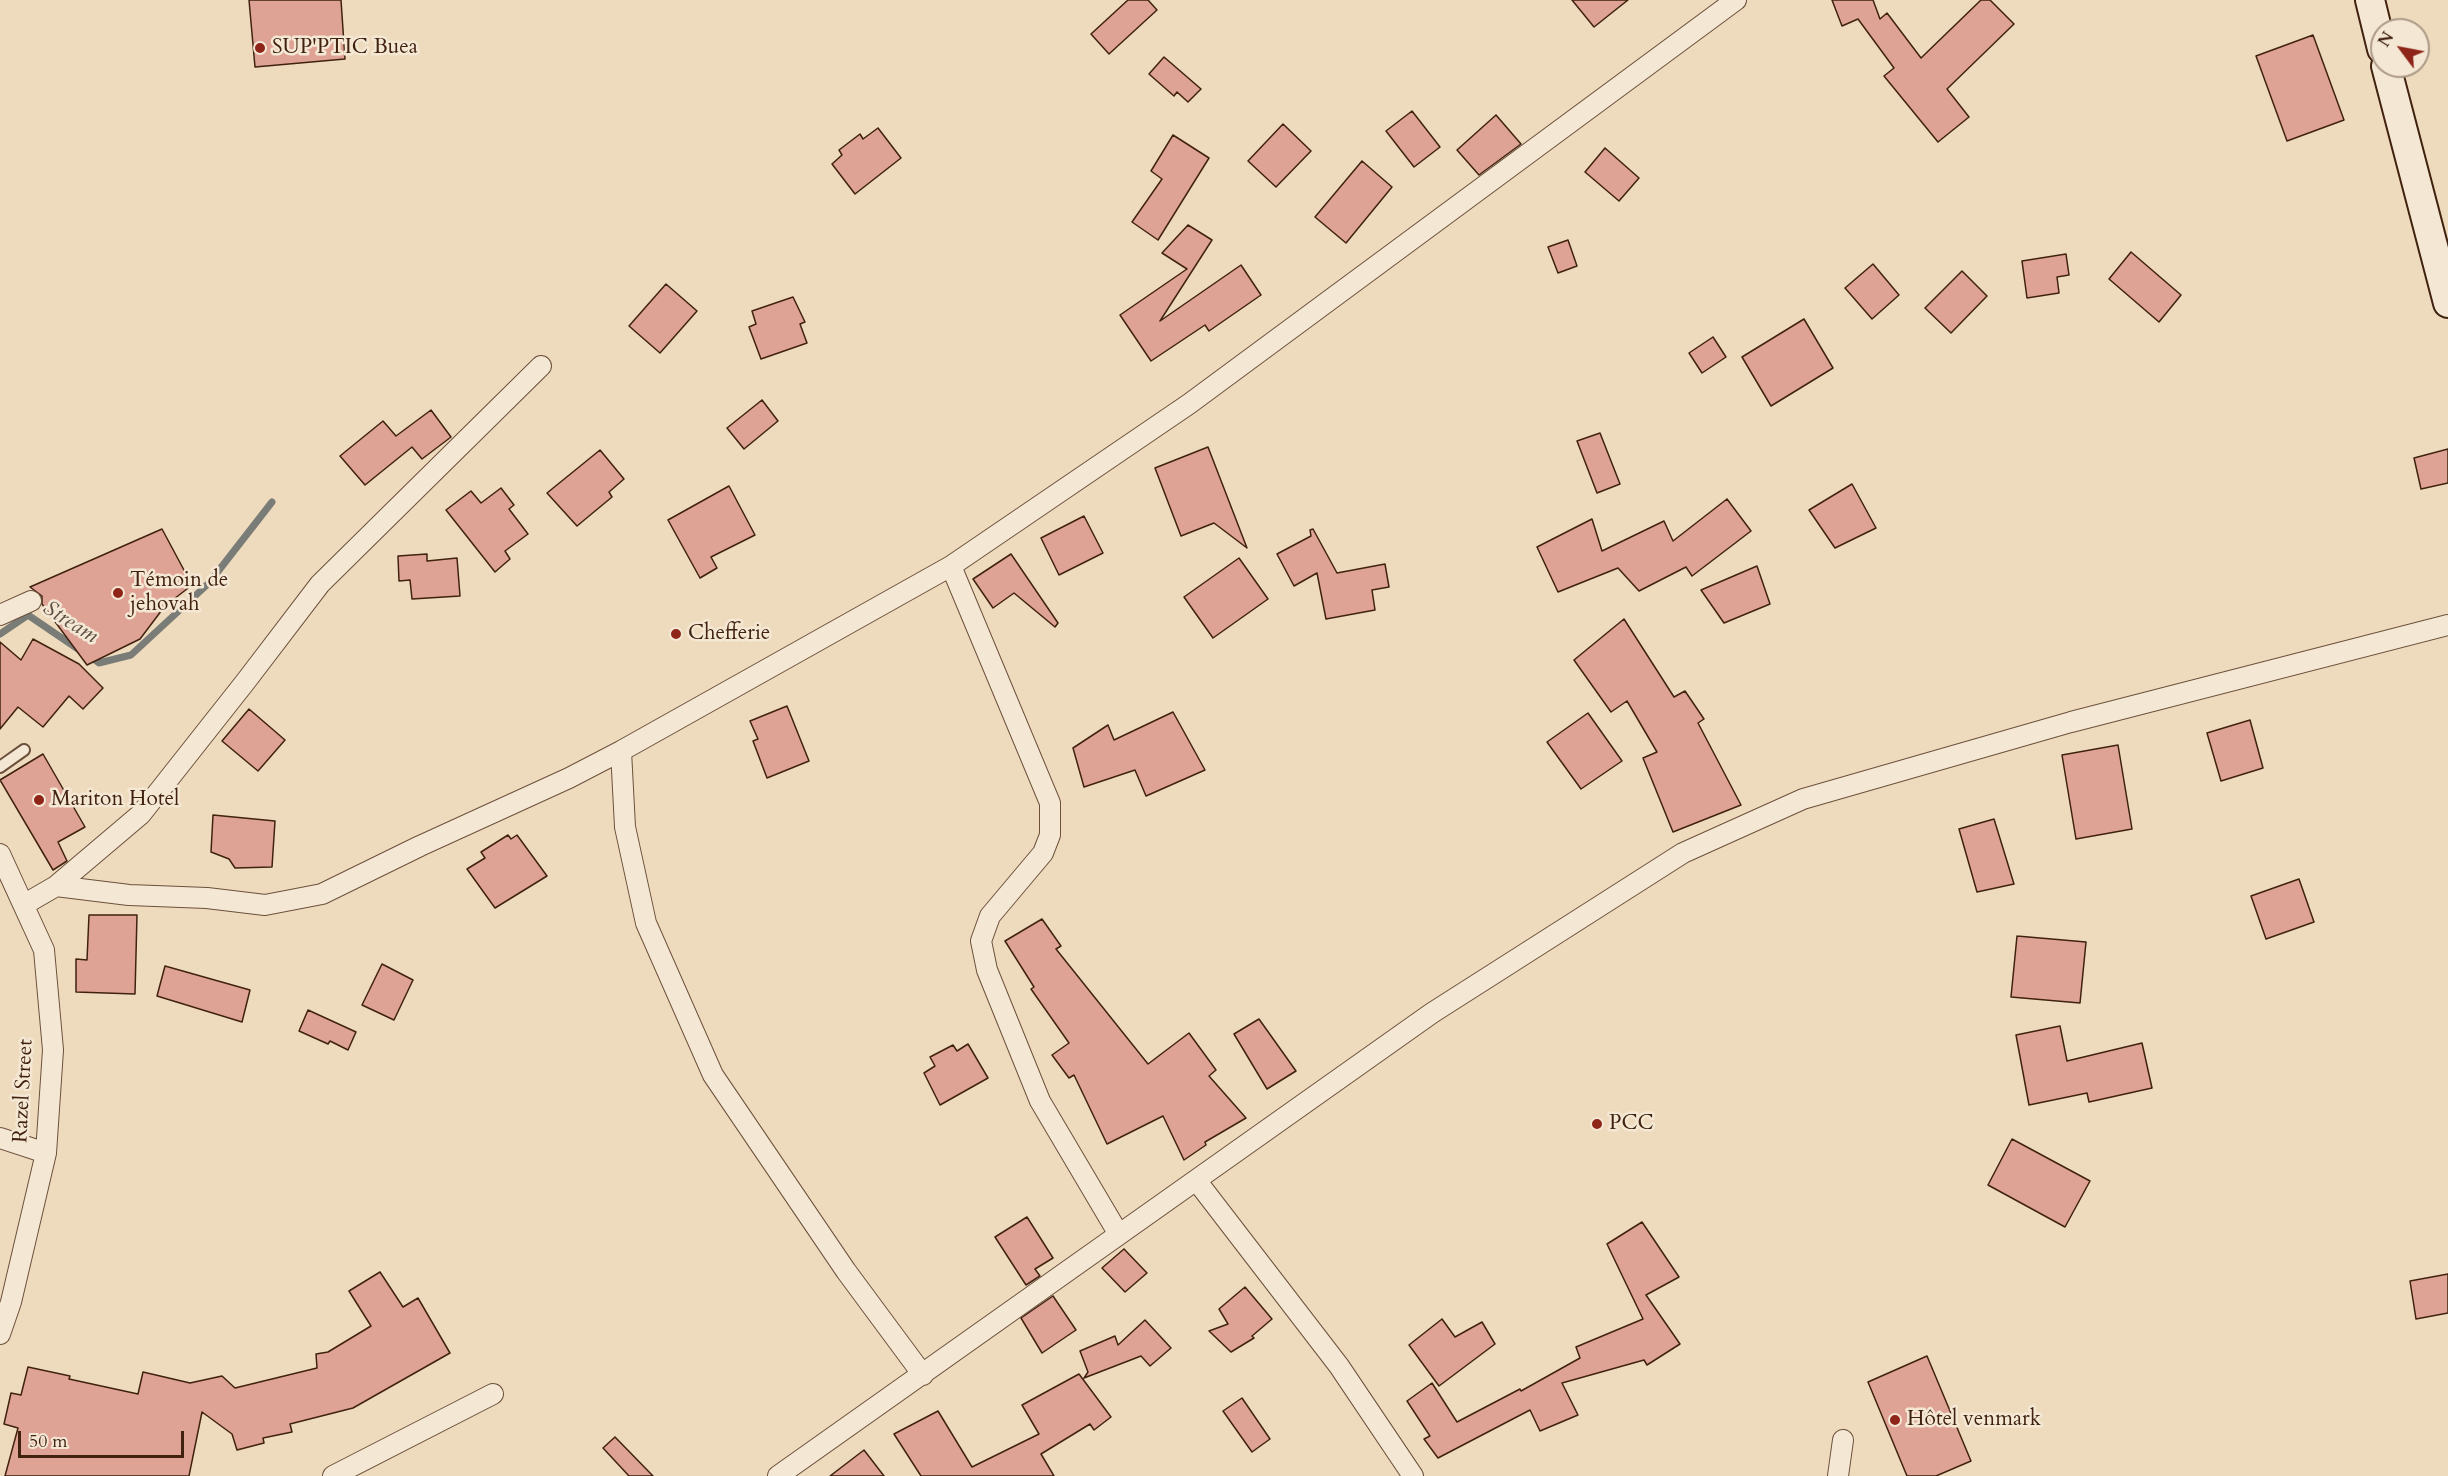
<!DOCTYPE html>
<meta charset="utf-8">
<style>
body{margin:0}
#map{position:relative;width:2448px;height:1476px;overflow:hidden;background:#eedbbe;font-family:Cardo,serif}
canvas{display:block}
.north{position:absolute;left:2370px;top:18px;width:60px;height:60px;box-sizing:border-box;background:#f4e8d5;border:2px solid #ac9986;border-radius:50%;rotate:302deg;font-size:16px;font-weight:700;line-height:24px;text-align:center;color:#40220f}
.north::after{content:'';display:block;margin:auto;width:21px;height:27px;background:#8f2418;clip-path:polygon(50% 0,100% 100%,50% 72%,0 100%)}
.scale{position:absolute;left:18px;top:1431px;width:166px;height:27px;box-sizing:border-box;border:3px solid #40220f;border-top:0;padding-left:8px;font-size:18px;line-height:21px;white-space:nowrap;color:#40220f;-webkit-text-stroke:4px #f4e8d5;paint-order:stroke}
</style>
<div id="map">
<canvas width="2448" height="1476"></canvas>
<div class="north">N</div>
<div class="scale">50 m</div>
</div>
<script>
const g = document.querySelector('canvas').getContext('2d');
g.lineJoin = 'round';
function poly(rows) {
  const path = new Path2D();
  for (const r of rows) {
    path.moveTo(r[0], r[1]);
    for (let i = 2; i < r.length; i += 2) path.lineTo(r[i], r[i + 1]);
  }
  return path;
}
function stroke(path, color, width, dash) {
  g.strokeStyle = color;
  g.lineWidth = width;
  g.lineCap = dash ? 'butt' : 'round';
  g.setLineDash(dash || []);
  g.stroke(path);
}
function fillPath(path, color) {
  g.fillStyle = color;
  g.fill(path, 'evenodd');
}
function drawText(font, color, halo, rows, align = 'center') {
  g.font = font + ' Cardo,serif';
  g.lineWidth = 5;
  g.setLineDash([]);
  g.textBaseline = 'middle';
  g.strokeStyle = halo;
  g.fillStyle = color;
  for (const [text, x, y, turn = 0] of rows) {
    g.save();
    g.translate(x, y);
    g.rotate((+turn || 0) * Math.PI / 180);
    g.textAlign = isNaN(turn) ? turn : align;
    if (halo) g.strokeText(text, 0, 0);
    g.fillText(text, 0, 0);
    g.restore();
  }
}
const stream = poly([
 [0,634,28,615,78,649],
 [90,656,99,663,131,655,209,583,272,502]
]);
const building = poly([
 [249,0,341,0,345,59,255,67,249,0],
 [1128,0,1148,0,1157,10,1109,54,1091,34,1128,0],
 [1572,0,1628,0,1594,27,1572,0],
 [1832,0,1873,0,1880,19,1887,13,1921,58,1981,0,1990,0,2014,24,1947,89,1969,117,1938,142,1884,76,1894,68,1858,19,1842,26,1832,0],
 [2313,35,2344,120,2287,141,2256,56,2313,35],
 [1164,57,1201,89,1188,102,1177,92,1174,96,1149,74,1164,57],
 [1412,111,1440,147,1414,167,1386,131,1412,111],
 [1496,115,1521,144,1479,175,1457,150,1496,115],
 [1283,124,1311,151,1276,187,1248,161,1283,124],
 [878,128,901,158,855,194,832,164,842,155,839,150,860,134,863,139,878,128],
 [1173,135,1209,158,1158,240,1132,222,1162,179,1151,171,1173,135],
 [1605,148,1639,178,1619,201,1585,172,1605,148],
 [1362,161,1392,187,1346,243,1315,217,1362,161],
 [1188,225,1212,240,1160,321,1241,265,1261,295,1209,331,1205,325,1151,361,1120,315,1187,269,1162,253,1188,225],
 [1568,240,1577,266,1558,273,1548,247,1568,240],
 [2131,252,2181,295,2159,322,2109,279,2131,252],
 [2066,254,2069,275,2057,277,2059,293,2027,298,2022,261,2066,254],
 [1873,264,1899,295,1872,319,1845,288,1873,264],
 [1962,271,1987,296,1951,333,1925,308,1962,271],
 [666,284,697,311,660,353,629,326,666,284],
 [793,297,805,322,800,324,807,343,761,359,749,327,756,324,752,311,793,297],
 [1804,319,1833,368,1771,406,1742,357,1804,319],
 [1713,337,1726,357,1702,373,1689,353,1713,337],
 [762,400,778,421,744,449,727,428,762,400],
 [431,410,451,437,422,459,412,447,365,485,340,456,383,421,396,436,431,410],
 [1600,433,1620,484,1597,493,1577,441,1600,433],
 [1208,447,1247,548,1214,523,1181,536,1155,468,1208,447],
 [2448,449,2448,483,2421,489,2414,458,2448,449],
 [600,450,624,479,609,492,612,497,577,526,547,493,600,450],
 [1852,484,1876,528,1835,548,1809,510,1852,484],
 [729,486,755,535,711,557,717,568,700,578,668,520,729,486],
 [501,488,514,505,509,509,528,534,505,551,510,559,495,572,446,510,471,491,481,503,501,488],
 [1727,499,1751,531,1692,576,1686,567,1639,591,1618,568,1558,592,1537,547,1592,519,1602,551,1664,521,1673,541,1727,499],
 [1084,516,1103,553,1059,575,1041,538,1084,516],
 [162,529,192,585,165,606,140,639,87,665,42,604,42,596,30,587,162,529],
 [1313,529,1337,573,1385,564,1389,587,1372,590,1375,610,1326,619,1317,573,1294,586,1277,554,1311,536,1310,530,1313,529],
 [427,554,427,561,457,558,460,596,412,599,410,580,399,581,398,556,427,554],
 [1011,554,1058,623,1055,627,1014,593,993,608,973,579,1011,554],
 [1239,558,1268,599,1213,638,1184,597,1239,558],
 [1757,566,1770,604,1724,623,1701,590,1757,566],
 [1624,619,1674,697,1685,691,1704,719,1698,723,1741,805,1673,832,1643,758,1657,752,1627,701,1611,712,1574,660,1624,619],
 [33,639,79,664,103,688,83,709,69,696,43,727,18,707,0,729,0,642,21,660,33,639],
 [787,706,809,761,767,778,753,741,758,739,750,721,787,706],
 [249,709,285,740,258,771,222,741,249,709],
 [1173,712,1205,770,1146,796,1135,770,1084,787,1073,748,1108,725,1114,740,1173,712],
 [1588,713,1622,761,1581,789,1547,742,1588,713],
 [2250,720,2263,768,2221,781,2207,733,2250,720],
 [2118,745,2132,829,2076,839,2062,755,2118,745],
 [43,754,85,827,58,842,67,861,53,870,0,780,43,754],
 [213,815,275,821,272,867,235,868,229,859,211,852,213,815],
 [1994,819,2014,884,1977,892,1959,829,1994,819],
 [508,835,511,839,517,835,547,876,495,908,467,869,485,858,481,852,508,835],
 [2299,879,2314,922,2266,939,2251,896,2299,879],
 [89,915,137,915,135,994,76,992,76,959,87,960,89,915],
 [1042,919,1061,946,1056,949,1148,1064,1189,1033,1216,1070,1209,1076,1246,1118,1205,1142,1206,1145,1184,1160,1163,1116,1107,1144,1074,1075,1069,1078,1052,1055,1069,1043,1031,989,1034,987,1005,941,1042,919],
 [2017,936,2086,942,2080,1003,2011,997,2017,936],
 [382,964,413,980,394,1020,362,1005,382,964],
 [165,966,250,990,242,1022,157,996,165,966],
 [308,1010,356,1032,348,1050,330,1041,328,1044,299,1031,308,1010],
 [1259,1019,1296,1071,1267,1089,1234,1034,1259,1019],
 [2060,1026,2067,1061,2142,1043,2152,1088,2089,1102,2087,1093,2029,1105,2016,1035,2060,1026],
 [968,1044,988,1078,940,1105,924,1073,935,1066,930,1057,953,1045,957,1051,968,1044],
 [2012,1139,2090,1181,2065,1227,1988,1185,2012,1139],
 [1027,1217,1053,1258,1035,1269,1040,1276,1026,1285,995,1237,1027,1217],
 [1642,1222,1679,1277,1646,1295,1680,1344,1647,1365,1644,1360,1562,1383,1578,1415,1540,1431,1530,1410,1438,1458,1424,1439,1430,1436,1407,1401,1432,1383,1457,1422,1520,1389,1521,1391,1580,1358,1576,1347,1643,1319,1607,1244,1642,1222],
 [1124,1249,1147,1273,1125,1292,1102,1268,1124,1249],
 [380,1272,403,1307,418,1298,450,1353,353,1408,290,1424,292,1432,263,1438,264,1443,237,1450,232,1434,202,1412,189,1476,5,1476,18,1428,4,1424,11,1393,21,1395,28,1367,70,1376,69,1379,138,1394,143,1372,190,1383,222,1376,235,1388,317,1368,316,1354,328,1352,371,1326,349,1291,380,1272],
 [2448,1274,2448,1313,2416,1319,2410,1281,2448,1274],
 [1245,1287,1272,1319,1252,1336,1254,1338,1231,1352,1209,1331,1228,1324,1219,1309,1245,1287],
 [1053,1296,1076,1330,1042,1353,1021,1318,1053,1296],
 [1442,1319,1455,1337,1482,1322,1495,1344,1439,1386,1409,1345,1442,1319],
 [1145,1320,1171,1348,1150,1366,1141,1356,1084,1378,1088,1372,1080,1351,1115,1336,1118,1345,1145,1320],
 [1927,1356,1971,1461,1936,1476,1907,1476,1868,1382,1927,1356],
 [1079,1374,1111,1417,1094,1430,1090,1424,1041,1454,1054,1476,921,1476,894,1434,938,1411,972,1467,1039,1434,1022,1405,1079,1374],
 [1242,1398,1270,1439,1252,1452,1223,1411,1242,1398],
 [615,1437,653,1476,629,1476,603,1448,615,1437],
 [864,1450,884,1476,830,1476,864,1450]
]);
const lane = poly([
 [0,767,24,750]
]);
const street = poly([
 [951,566,1050,803,1050,835,1043,853,990,916,981,941,987,970,1040,1101,1118,1233],
 [0,615,31,601],
 [621,751,625,827,646,923,713,1075,846,1271,923,1375],
 [0,854,44,950,53,1050,46,1153,11,1302,0,1334],
 [56,886,129,895,207,898,265,905,322,894,420,846,569,778,621,751,951,566,1189,404,1736,0],
 [25,904,56,886,141,814,246,681,320,584,541,366],
 [0,1138,46,1153],
 [1196,1180,1339,1366,1413,1476],
 [333,1476,493,1394],
 [778,1476,1432,1013,1683,853,1803,799,2071,722,2448,625],
 [1838,1476,1843,1440]
]);
const secondary = poly([
 [2370,0,2382,49],
 [2386,66,2448,303]
]);
const markers = [
 [260,48,6,"#8f2418"],
 [118,593,6,"#8f2418"],
 [676,634,6,"#8f2418"],
 [39,800,6,"#8f2418"],
 [1597,1124,6,"#8f2418"],
 [1895,1420,6,"#8f2418"]
];
const poiNames = [
 ["SUP'PTIC Buea",272,48],
 ["Témoin de",130,581],
 ["jehovah",130,605],
 ["Chefferie",688,634],
 ["Mariton Hotel",51,800],
 ["PCC",1609,1124],
 ["Hôtel venmark",1907,1420]
];
const streetNames = [
 ["Razel Street",24,1091,-87]
];
const waterNames = [
 ["Stream",70,623,32]
];
stroke(stream, '#7a7c77', 7);
fillPath(building, '#dfa396');
stroke(building, '#40220f', 1.5);
stroke(lane, '#6c503b', 14);
stroke(street, '#6c503b', 22);
stroke(secondary, '#40220f', 32);
stroke(lane, '#f4e8d5', 10);
stroke(street, '#f4e8d5', 20);
stroke(secondary, '#f4e8d5', 28);
for (const [x, y, r, color] of markers) {
  const dot = new Path2D();
  dot.arc(x, y, r, 0, 2 * Math.PI);
  g.fillStyle = color;
  g.fill(dot);
  stroke(dot, '#f4e8d5', 2);
}
drawText('21px', '#40220f', '#f4e8d5', poiNames, 'left');
drawText('21px', '#40220f', '#f4e8d5', streetNames);
drawText('italic 22px', '#5d4f43', '#f4e8d5', waterNames);
</script>
